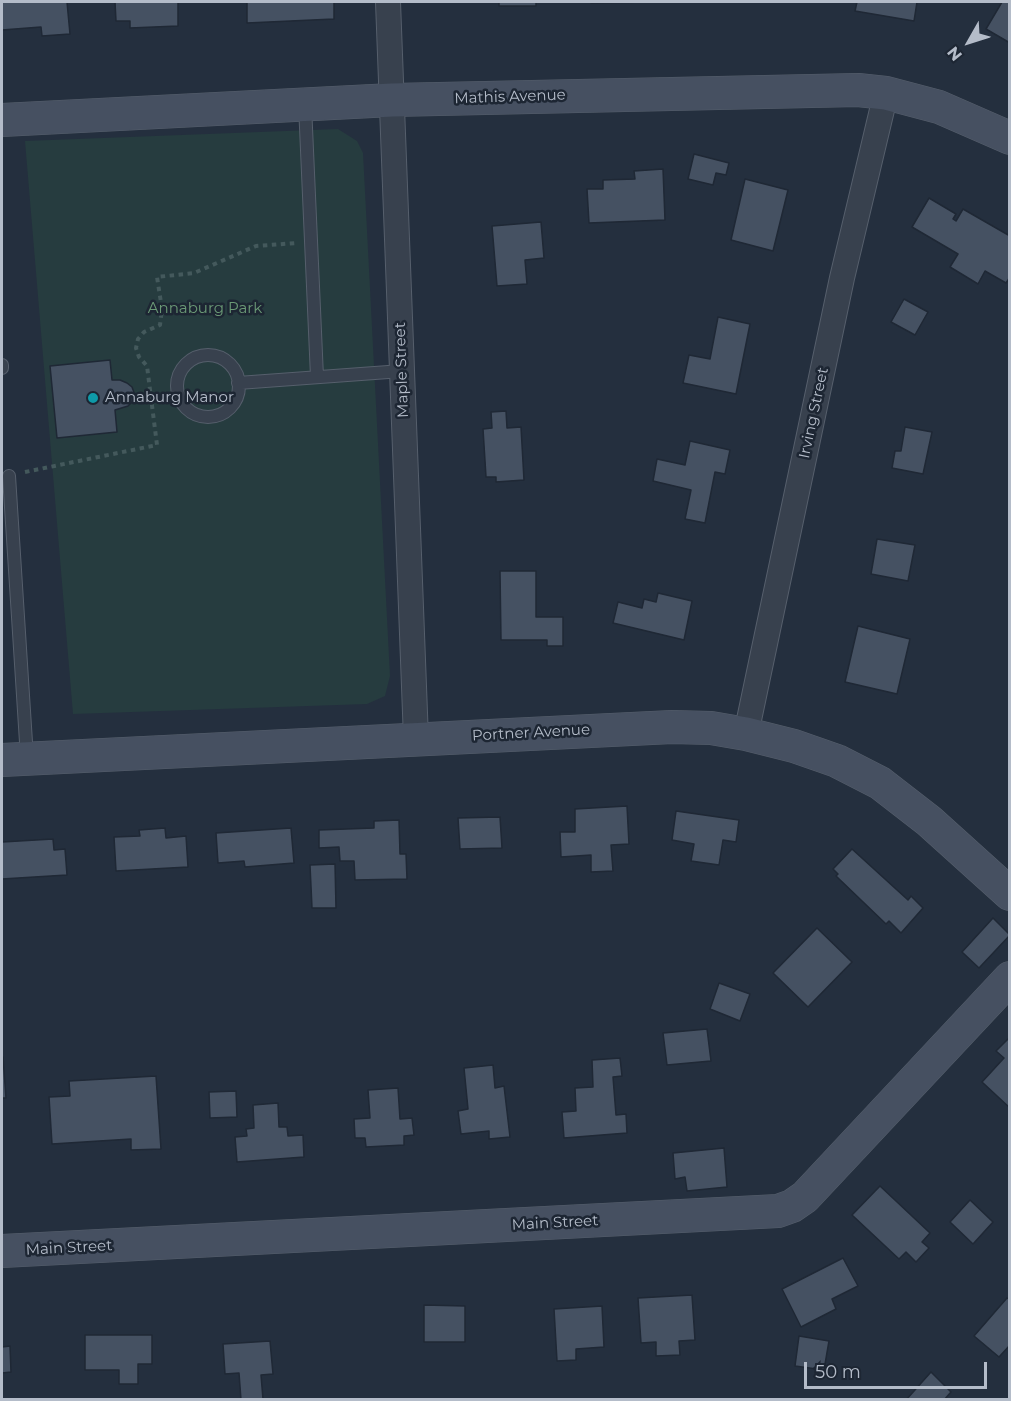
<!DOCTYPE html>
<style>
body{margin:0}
#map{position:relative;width:1011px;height:1401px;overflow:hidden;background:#242f3e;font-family:Montserrat,sans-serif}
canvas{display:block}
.frame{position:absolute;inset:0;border:3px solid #b4bcc9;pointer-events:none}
.north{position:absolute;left:939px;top:12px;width:60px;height:60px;-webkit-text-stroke:4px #1d2633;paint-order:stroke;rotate:231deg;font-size:16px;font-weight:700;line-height:24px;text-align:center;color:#b4bcc9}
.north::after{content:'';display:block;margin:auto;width:21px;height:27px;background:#b4bcc9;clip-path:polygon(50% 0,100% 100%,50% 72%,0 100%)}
.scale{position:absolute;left:804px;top:1362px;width:183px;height:27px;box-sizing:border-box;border:3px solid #b4bcc9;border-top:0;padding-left:8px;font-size:18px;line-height:21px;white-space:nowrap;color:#b4bcc9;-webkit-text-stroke:4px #1d2633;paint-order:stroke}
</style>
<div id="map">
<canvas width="1011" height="1401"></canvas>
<div class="frame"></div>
<div class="north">N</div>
<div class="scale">50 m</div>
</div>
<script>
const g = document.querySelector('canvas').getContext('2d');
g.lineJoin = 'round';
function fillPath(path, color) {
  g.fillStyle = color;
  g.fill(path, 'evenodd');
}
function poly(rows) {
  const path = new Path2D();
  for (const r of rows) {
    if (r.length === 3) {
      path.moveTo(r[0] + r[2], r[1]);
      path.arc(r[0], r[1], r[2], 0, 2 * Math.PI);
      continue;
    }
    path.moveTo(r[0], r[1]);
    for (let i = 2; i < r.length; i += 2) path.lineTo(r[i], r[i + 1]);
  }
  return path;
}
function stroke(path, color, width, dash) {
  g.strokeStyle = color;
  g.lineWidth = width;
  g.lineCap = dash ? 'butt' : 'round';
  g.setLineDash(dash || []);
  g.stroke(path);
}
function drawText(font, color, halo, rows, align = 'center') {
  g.font = font + ' Montserrat,sans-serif';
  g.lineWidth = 5;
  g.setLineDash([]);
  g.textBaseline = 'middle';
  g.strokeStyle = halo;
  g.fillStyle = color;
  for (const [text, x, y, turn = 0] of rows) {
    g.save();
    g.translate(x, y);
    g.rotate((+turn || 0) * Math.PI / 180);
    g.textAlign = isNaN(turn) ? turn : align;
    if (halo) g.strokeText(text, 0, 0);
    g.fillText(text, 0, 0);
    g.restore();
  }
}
const green = poly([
 [338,129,357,141,363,153,390,676,385,696,367,704,73,714,25,141]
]);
const building = poly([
 [2,2,67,2,70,34,42,36,41,27,2,30,2,2],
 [115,2,178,2,178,26,130,28,130,21,116,21,115,2],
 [247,2,334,2,334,19,247,23,247,2],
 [499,2,536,2,536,6,499,6,499,2],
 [591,2,650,2,591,3,591,2],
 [857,2,917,2,914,21,855,11,857,2],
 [1002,2,1010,2,1010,43,986,29,1002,2],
 [694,154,729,163,726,175,716,173,713,185,688,179,694,154],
 [663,169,665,220,589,223,587,189,603,189,603,180,635,179,634,171,663,169],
 [745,179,788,190,773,251,731,240,745,179],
 [929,198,956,214,953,219,956,221,963,209,1010,236,1010,277,1006,283,985,271,978,284,950,267,958,254,912,227,929,198],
 [541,222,544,258,525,260,527,284,497,286,492,226,541,222],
 [904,299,928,312,915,335,891,322,904,299],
 [718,317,750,324,736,394,683,383,689,355,710,359,718,317],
 [110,360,112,380,120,380,127,383,132,387,135,395,133,401,128,406,115,410,117,432,57,438,50,366,110,360],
 [506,411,507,428,521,427,524,480,496,482,496,477,486,477,483,429,492,428,491,412,506,411],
 [905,427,932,432,923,474,892,468,895,451,901,451,905,427],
 [690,441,730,450,725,474,715,472,705,523,685,519,691,490,653,481,657,459,685,465,690,441],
 [877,539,915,545,908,581,871,574,877,539],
 [500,571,536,571,536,617,563,617,563,646,547,646,547,640,501,640,500,571],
 [658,593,692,601,684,640,613,623,618,602,642,608,644,599,656,602,658,593],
 [858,626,910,639,897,694,845,682,858,626],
 [627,806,629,844,611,845,613,871,591,872,591,855,561,857,560,832,575,832,575,809,627,806],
 [676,811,739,820,736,842,723,840,719,865,691,861,694,844,672,840,676,811],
 [500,817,502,848,460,849,458,818,500,817],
 [399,820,400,854,406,854,407,879,355,880,354,861,340,861,339,847,319,848,319,830,374,828,374,821,399,820],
 [165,828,166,838,186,836,188,867,116,871,114,837,140,836,139,830,165,828],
 [291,828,294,863,245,867,244,861,218,863,216,833,291,828],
 [53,839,54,850,65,849,67,875,2,879,2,842,53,839],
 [852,849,908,900,911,896,923,908,901,933,889,921,886,924,836,876,838,874,833,869,852,849],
 [335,864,336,908,312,908,310,865,335,864],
 [993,918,1010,935,979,968,962,952,993,918],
 [817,928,852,962,808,1007,773,973,817,928],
 [719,983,750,994,740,1021,710,1009,719,983],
 [707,1029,711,1061,667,1065,663,1033,707,1029],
 [1010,1037,1010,1108,982,1082,1004,1058,996,1051,1010,1037],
 [2,1057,3,1057,6,1098,2,1098,2,1057],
 [620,1058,622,1076,613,1077,616,1115,626,1114,627,1133,564,1138,562,1112,576,1111,575,1088,593,1087,592,1060,620,1058],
 [493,1065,495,1088,504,1086,510,1137,489,1139,489,1131,461,1134,458,1111,468,1109,464,1068,493,1065],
 [156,1076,161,1149,131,1150,131,1139,52,1144,49,1097,70,1096,69,1081,156,1076],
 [398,1088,400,1119,412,1118,414,1135,404,1136,404,1145,366,1147,365,1138,355,1138,354,1119,370,1118,368,1090,398,1088],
 [236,1091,237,1117,210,1118,209,1092,236,1091],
 [278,1103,279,1127,287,1127,288,1136,303,1135,304,1157,237,1162,235,1137,247,1136,246,1129,254,1128,253,1105,278,1103],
 [724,1148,727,1187,687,1191,685,1177,675,1179,673,1153,724,1148],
 [880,1186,930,1233,922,1242,929,1248,916,1262,906,1252,899,1259,852,1215,880,1186],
 [970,1200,993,1222,973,1244,950,1222,970,1200],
 [843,1258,858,1286,832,1299,836,1309,801,1327,782,1289,843,1258],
 [692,1295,695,1340,679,1341,680,1355,656,1356,656,1342,641,1343,638,1298,692,1295],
 [1007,1298,1010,1300,1010,1345,999,1357,974,1336,1007,1298],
 [424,1305,465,1306,465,1342,424,1342,424,1305],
 [602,1306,604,1347,576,1349,576,1360,557,1361,554,1309,602,1306],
 [85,1335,152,1335,152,1364,138,1364,138,1384,119,1384,119,1370,85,1370,85,1335],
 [799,1336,829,1341,824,1370,795,1366,799,1336],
 [270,1341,273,1374,261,1375,263,1399,241,1400,239,1373,225,1374,223,1344,270,1341],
 [10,1346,11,1372,2,1373,2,1347,10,1346],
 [931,1372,951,1392,944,1400,906,1400,931,1372]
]);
const path = poly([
 [25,472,157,445,147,366,139,357,136,348,138,339,144,332,160,325,162,309,157,277,194,273,256,246,296,243]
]);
const lane = poly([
 [305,105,317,377],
 [208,386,31],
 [2,365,2,368],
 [238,383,402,371],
 [9,476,27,758]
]);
const street = poly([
 [388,2,416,739],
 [746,734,842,278,886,93]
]);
const secondary = poly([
 [2,120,392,100,858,90,886,93,939,107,1010,138],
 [2,760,672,727,711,728,746,734,794,746,837,761,880,783,929,821,1010,894],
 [2,1251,778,1211,792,1206,805,1197,1010,978]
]);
const markers = [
 [93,398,6,"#0f9aa8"]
];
const streetNames = [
 ["Mathis Avenue",510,97,-2],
 ["Maple Street",402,370,-92],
 ["Irving Street",814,413,-78],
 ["Portner Avenue",531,733,-3],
 ["Main Street",555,1223,-3],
 ["Main Street",69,1248,-3]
];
const parkNames = [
 ["Annaburg Park",205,309]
];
const poiNames = [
 ["Annaburg Manor",105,398]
];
fillPath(green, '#263c3f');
fillPath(building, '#455162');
stroke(building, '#1f2835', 1.5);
stroke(lane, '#565f6c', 14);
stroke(street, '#565f6c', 26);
stroke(secondary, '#565f6c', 34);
stroke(path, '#44595c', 4, [4.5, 4.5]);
stroke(lane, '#38414e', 12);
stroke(street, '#38414e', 24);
stroke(secondary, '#465061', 33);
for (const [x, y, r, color] of markers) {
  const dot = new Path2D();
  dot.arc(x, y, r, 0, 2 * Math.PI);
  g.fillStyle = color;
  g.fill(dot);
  stroke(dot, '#1d2633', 2);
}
drawText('15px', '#b4bcc9', '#1d2633', streetNames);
drawText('15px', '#6b9a76', '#1d2633', parkNames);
drawText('15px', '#b4bcc9', '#1d2633', poiNames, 'left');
</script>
